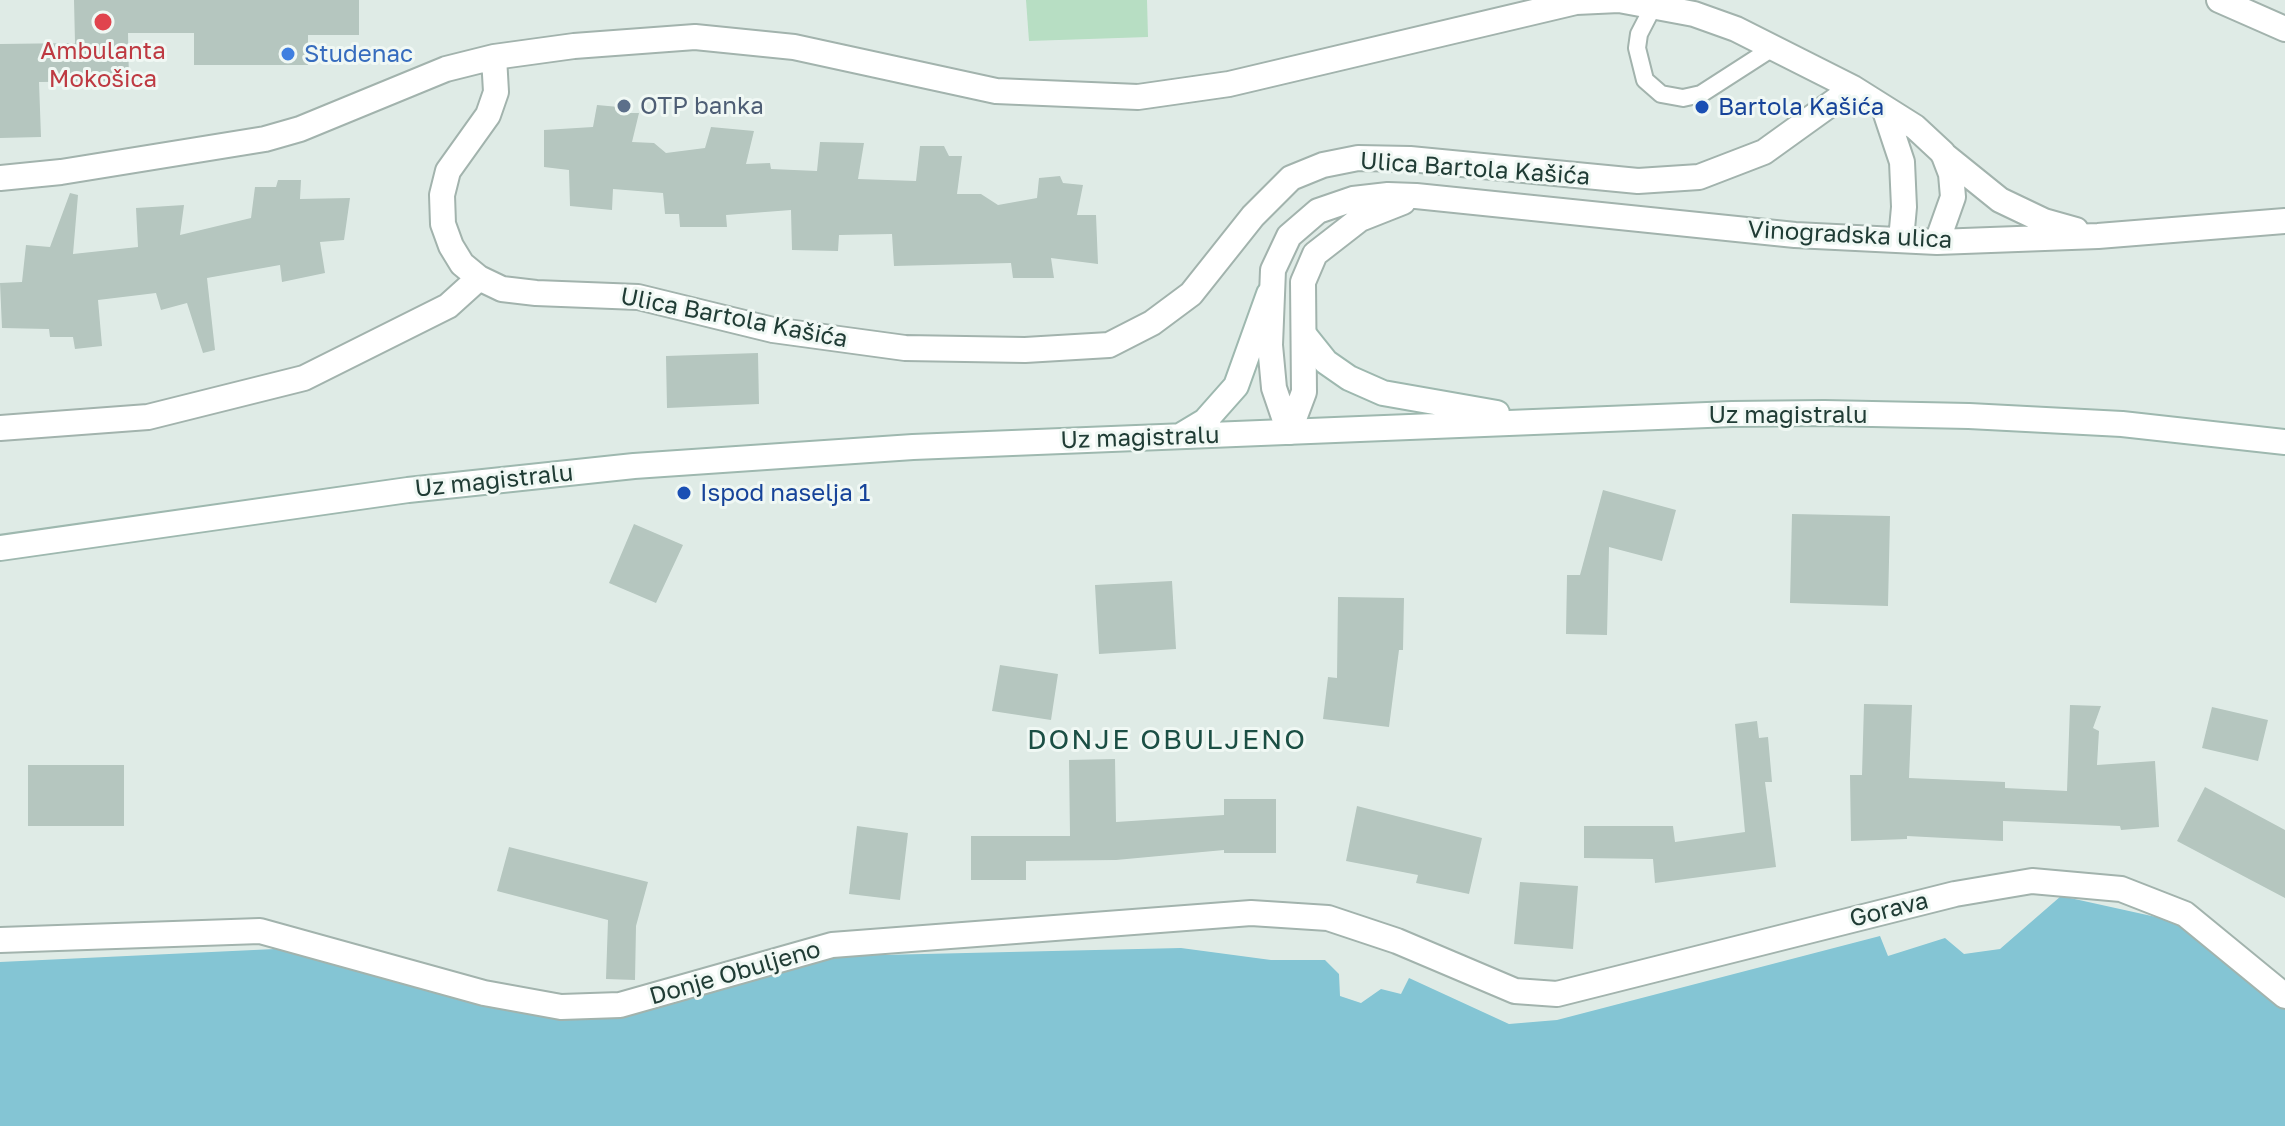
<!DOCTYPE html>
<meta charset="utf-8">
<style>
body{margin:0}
canvas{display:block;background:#dfebe6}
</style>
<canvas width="2285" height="1126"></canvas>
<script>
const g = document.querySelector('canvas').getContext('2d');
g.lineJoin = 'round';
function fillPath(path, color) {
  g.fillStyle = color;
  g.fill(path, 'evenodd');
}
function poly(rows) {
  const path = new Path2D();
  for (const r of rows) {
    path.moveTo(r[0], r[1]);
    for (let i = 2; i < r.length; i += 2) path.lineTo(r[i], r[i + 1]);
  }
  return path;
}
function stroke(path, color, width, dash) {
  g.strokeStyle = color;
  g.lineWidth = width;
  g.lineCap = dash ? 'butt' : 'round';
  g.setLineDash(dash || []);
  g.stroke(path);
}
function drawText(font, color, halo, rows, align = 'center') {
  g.font = font + ' "Golos Text",sans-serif';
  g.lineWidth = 6;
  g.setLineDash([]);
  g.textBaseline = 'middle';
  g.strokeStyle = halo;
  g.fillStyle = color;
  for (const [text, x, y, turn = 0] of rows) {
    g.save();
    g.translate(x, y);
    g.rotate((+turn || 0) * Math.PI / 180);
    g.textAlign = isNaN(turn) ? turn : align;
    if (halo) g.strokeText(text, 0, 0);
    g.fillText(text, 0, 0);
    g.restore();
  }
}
const green = poly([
 [1026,0,1147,0,1148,37,1029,41]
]);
const water = poly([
 [2061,896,2197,926,2285,1004,2285,1126,0,1126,0,962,296,948,558,1018,624,1017,838,956,1181,948,1271,960,1325,960,1339,974,1340,996,1361,1003,1381,989,1401,994,1409,978,1509,1024,1557,1020,1880,936,1888,956,1945,938,1964,954,2000,949]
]);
const building = poly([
 [74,0,359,0,359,35,308,35,308,65,194,65,194,33,128,33,129,81,39,82,41,137,0,138,0,44,75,43],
 [597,105,619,107,620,113,639,113,632,142,654,143,666,153,705,148,711,127,754,131,746,164,770,163,771,169,817,171,820,142,864,143,858,179,916,181,920,146,944,146,949,156,962,156,957,194,981,194,998,205,1037,198,1039,178,1060,176,1063,183,1083,185,1077,215,1096,215,1098,264,1051,258,1054,278,1013,278,1011,263,894,266,892,234,839,235,838,251,792,250,791,210,726,215,727,227,680,227,679,214,665,214,663,193,613,189,612,210,570,206,569,170,544,167,544,130,593,127],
 [278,180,301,180,300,199,350,198,344,240,320,242,325,273,282,282,280,265,207,278,215,350,203,353,187,303,161,310,156,293,98,300,102,346,75,349,73,337,50,337,49,329,2,328,0,283,22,282,26,245,50,247,70,193,78,195,73,254,138,247,136,208,184,205,180,235,251,218,255,187,276,187],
 [758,353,759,404,667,408,666,356],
 [1603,490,1676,510,1662,561,1609,547,1607,635,1566,634,1567,575,1580,575],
 [1792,514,1890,516,1888,606,1790,603],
 [634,524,683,545,656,603,609,583],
 [1172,581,1176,649,1099,654,1095,585],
 [1338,597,1404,598,1403,650,1399,650,1389,727,1323,719,1328,677,1337,678],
 [1000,665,1058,674,1051,720,992,711],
 [1864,704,1912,705,1909,778,2005,782,2005,788,2067,791,2070,705,2101,706,2093,728,2099,731,2097,765,2155,761,2159,827,2121,830,2120,826,2003,821,2003,841,1907,836,1907,839,1851,841,1850,775,1862,775],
 [2212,707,2268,720,2258,761,2202,748],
 [1757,721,1759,738,1768,737,1772,782,1765,782,1776,867,1655,883,1653,859,1584,858,1584,826,1673,826,1675,842,1745,832,1735,724],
 [1115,759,1116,822,1224,815,1224,799,1276,799,1276,853,1224,853,1224,850,1116,860,1026,861,1026,880,971,880,971,836,1070,836,1069,760],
 [28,765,124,765,124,826,28,826],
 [2205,787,2285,830,2285,898,2177,841],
 [1357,806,1482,838,1469,894,1416,883,1418,875,1346,861],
 [857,826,908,833,900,900,849,894],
 [509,847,648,882,636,926,635,980,606,979,608,920,497,891],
 [1520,882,1578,886,1573,949,1514,944]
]);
const lane = poly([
 [1654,5,1639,34,1637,48,1645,80,1661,94,1683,98,1701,94,1774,47]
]);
const street = poly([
 [2219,0,2285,29],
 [1885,111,1902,162,1904,207,1901,240],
 [1943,154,2000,200,2044,221,2076,230],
 [0,178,61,172,265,139,300,129,446,69,494,57,574,46,695,37,794,47,996,91,1138,97,1229,84,1576,2,1619,0,1694,14,1736,29,1853,88,1915,127,1943,153,1951,174,1953,197,1937,242],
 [479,278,502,289,536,293,638,297,773,330,905,348,1025,350,1109,345,1152,323,1191,294,1253,216,1291,178,1323,165,1358,158,1410,159,1638,181,1699,177,1764,152,1853,88],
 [0,428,148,417,304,378,448,306,479,278,462,264,451,246,443,224,442,195,448,171,488,115,496,92,494,57],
 [1289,432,1274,388,1270,345,1273,270,1289,236,1318,211,1353,199,1388,195,1416,196,1795,235,1937,242,2098,236,2285,221],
 [1289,432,1304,392,1303,282,1315,254,1360,219,1403,202],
 [0,940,260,931,484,993,561,1007,620,1005,832,945,1251,913,1328,918,1397,941,1515,991,1557,994,1955,894,2032,881,2121,889,2185,914,2285,996]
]);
const secondary = poly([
 [1306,337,1326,362,1349,378,1383,393,1497,413],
 [1180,436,1205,421,1236,386,1269,294],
 [0,548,408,490,634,466,913,447,1732,414,1824,413,1969,416,2122,424,2285,442]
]);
const markers = [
 [103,22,10,"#e0444e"],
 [288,54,8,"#3f7fe0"],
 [624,106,8,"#5c6f8a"],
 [1702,107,8,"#1a4fb4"],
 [684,493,8,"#1a4fb4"]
];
const healthNames = [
 ["Ambulanta",103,51],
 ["Mokošica",103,79]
];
const shopNames = [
 ["Studenac",304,54]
];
const serviceNames = [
 ["OTP banka",640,106]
];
const transitNames = [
 ["Bartola Kašića",1718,107],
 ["Ispod naselja 1",700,493]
];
const streetNames = [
 ["Ulica Bartola Kašića",1475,169,4],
 ["Vinogradska ulica",1850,235,3],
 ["Ulica Bartola Kašića",734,318,11],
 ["Uz magistralu",1788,415],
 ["Uz magistralu",1140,438,-2],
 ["Uz magistralu",494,481,-6],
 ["Gorava",1889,910,-14],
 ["Donje Obuljeno",735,973,-16]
];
const quarterNames = [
 ["DONJE OBULJENO",1167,740]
];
fillPath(green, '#b7dec3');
fillPath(water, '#84c5d4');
fillPath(building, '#b5c6bf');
stroke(lane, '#a2b3ad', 20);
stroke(street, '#a2b3ad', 28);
stroke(secondary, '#9eb8af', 28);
stroke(lane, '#fff', 16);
stroke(street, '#fff', 24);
stroke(secondary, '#fff', 24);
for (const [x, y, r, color] of markers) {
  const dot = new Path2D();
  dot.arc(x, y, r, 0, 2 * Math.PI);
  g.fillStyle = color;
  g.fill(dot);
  stroke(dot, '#f0f8f4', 3);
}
drawText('24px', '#be3a42', '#f0f8f4', healthNames);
drawText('24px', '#366cbe', '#f0f8f4', shopNames, 'left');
drawText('24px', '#4e5e75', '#f0f8f4', serviceNames, 'left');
drawText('24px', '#164399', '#f0f8f4', transitNames, 'left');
drawText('24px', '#203c35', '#f0f8f4', streetNames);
g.letterSpacing = '2px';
drawText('28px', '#1b4f44', '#f0f8f4', quarterNames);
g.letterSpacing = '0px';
</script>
